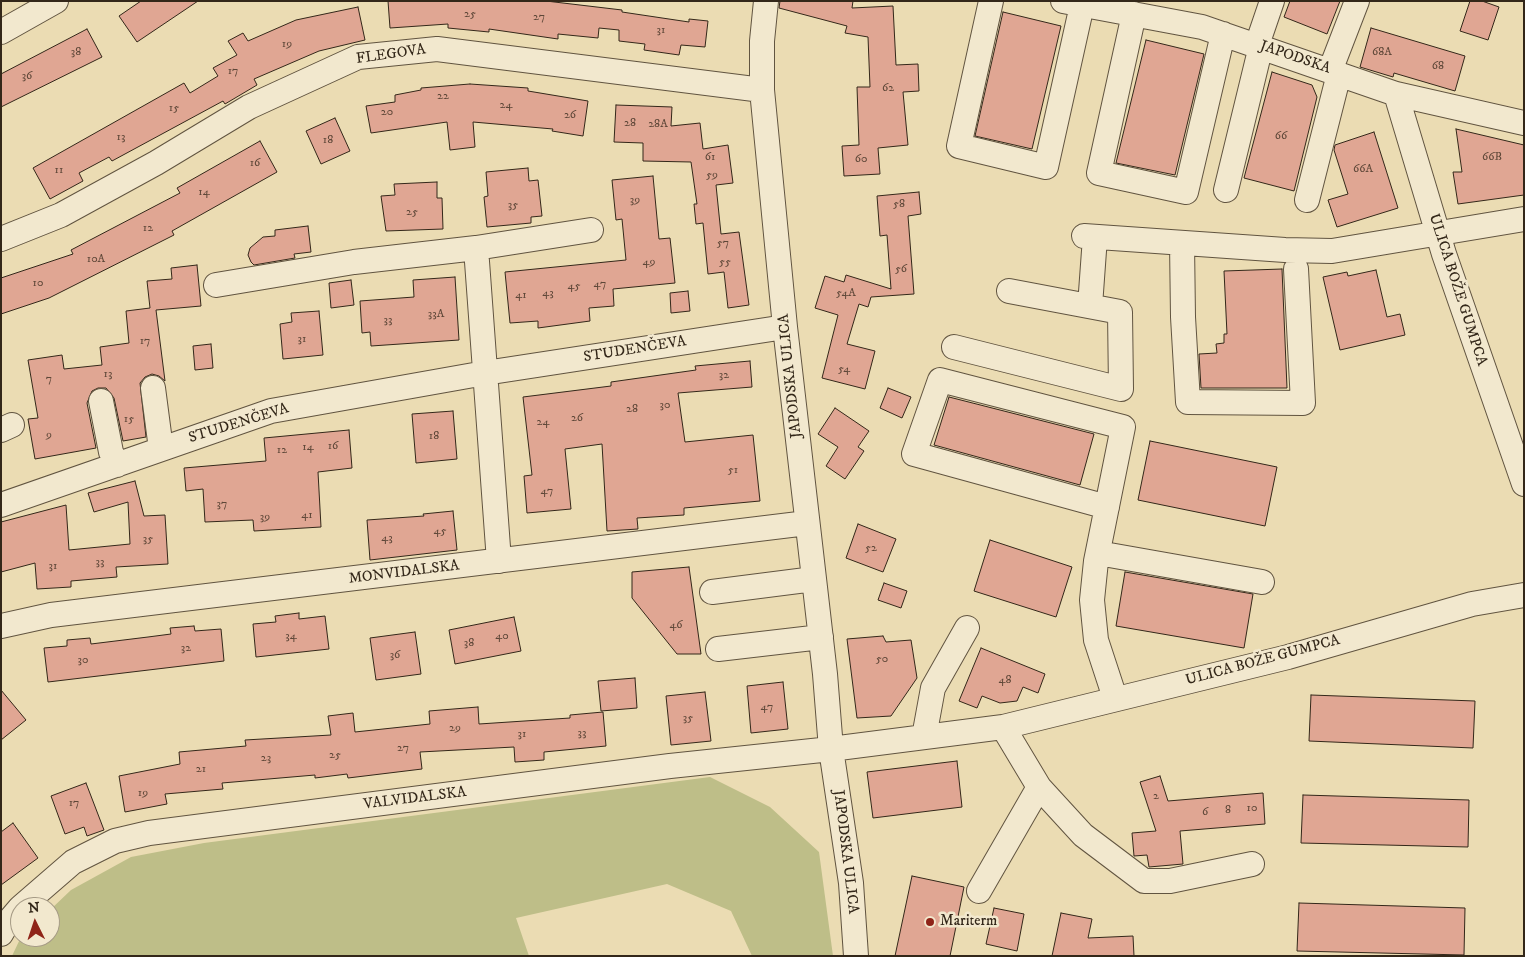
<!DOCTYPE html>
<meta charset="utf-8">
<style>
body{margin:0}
#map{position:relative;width:1525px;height:957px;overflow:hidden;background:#ebdcb3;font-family:"IM FELL DW Pica",serif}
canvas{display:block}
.frame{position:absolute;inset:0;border:2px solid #332719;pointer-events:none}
.north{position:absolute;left:10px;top:897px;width:50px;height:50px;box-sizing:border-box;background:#f2e8ce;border:1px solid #a69b86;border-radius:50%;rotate:356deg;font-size:14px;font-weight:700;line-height:20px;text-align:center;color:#332719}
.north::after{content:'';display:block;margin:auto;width:18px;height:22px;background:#8f2418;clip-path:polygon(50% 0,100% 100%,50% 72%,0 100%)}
</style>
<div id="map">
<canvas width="1525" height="957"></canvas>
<div class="frame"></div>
<div class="north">N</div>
</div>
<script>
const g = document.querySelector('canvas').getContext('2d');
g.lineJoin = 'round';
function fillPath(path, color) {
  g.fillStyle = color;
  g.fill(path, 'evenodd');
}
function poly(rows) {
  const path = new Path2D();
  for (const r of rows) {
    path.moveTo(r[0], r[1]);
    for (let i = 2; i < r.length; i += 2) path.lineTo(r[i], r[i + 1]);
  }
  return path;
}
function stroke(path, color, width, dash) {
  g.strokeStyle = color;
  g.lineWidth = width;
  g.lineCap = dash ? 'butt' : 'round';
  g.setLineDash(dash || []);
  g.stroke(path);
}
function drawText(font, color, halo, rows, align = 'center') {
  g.font = font + ' "IM FELL DW Pica",serif';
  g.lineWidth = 5;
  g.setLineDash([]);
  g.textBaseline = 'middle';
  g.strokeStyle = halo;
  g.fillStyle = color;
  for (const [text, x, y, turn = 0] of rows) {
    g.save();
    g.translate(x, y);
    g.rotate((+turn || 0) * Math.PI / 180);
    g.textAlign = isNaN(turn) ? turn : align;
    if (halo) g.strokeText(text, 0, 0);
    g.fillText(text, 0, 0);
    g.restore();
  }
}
const green = poly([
 [710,777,770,807,819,852,833,956,752,956,731,911,667,884,516,918,529,956,12,956,21,937,50,937,50,910,71,890,131,857,204,843]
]);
const building = poly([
 [141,1,198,1,137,42,119,16,141,1],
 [388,1,546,1,622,10,622,12,689,22,689,19,708,21,705,47,681,45,679,55,644,50,645,44,619,41,619,30,599,28,598,38,558,34,558,39,489,29,489,32,448,28,448,24,390,28,388,1],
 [780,1,853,1,852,8,893,6,896,65,918,64,919,91,903,92,908,145,878,148,880,174,844,176,842,146,859,145,857,87,870,87,868,37,845,33,847,26,779,8,780,1],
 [1290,1,1340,1,1327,34,1284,17,1290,1],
 [1470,1,1482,1,1499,7,1488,40,1460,31,1470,1],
 [358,7,365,40,319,51,254,79,257,85,225,104,223,101,112,161,109,157,79,173,83,181,50,199,33,168,184,83,190,93,218,76,213,68,237,55,228,41,243,33,248,41,296,20,358,7],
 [1003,12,1061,26,1032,149,975,136,1003,12],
 [1371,28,1465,56,1455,91,1394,73,1393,77,1360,67,1371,28],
 [87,29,102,57,1,107,1,74,87,29],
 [1146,40,1204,54,1175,175,1116,163,1146,40],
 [1272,72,1312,85,1317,97,1294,191,1244,178,1272,72],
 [470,84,528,88,528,91,588,101,583,136,552,131,553,129,473,122,475,147,450,150,447,122,371,133,366,106,395,102,395,95,421,90,421,88,470,84],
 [616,105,672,107,671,126,700,123,703,149,728,145,733,183,716,185,721,234,739,232,749,305,728,308,724,272,708,274,703,223,696,224,694,204,697,204,691,162,643,161,643,143,614,142,616,105],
 [335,118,350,151,321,164,306,131,335,118],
 [1456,129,1524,145,1524,195,1458,204,1453,172,1462,172,1456,129],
 [1374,132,1398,208,1337,227,1328,200,1348,194,1334,150,1335,145,1374,132],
 [260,141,277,172,172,231,174,235,49,298,1,314,1,278,73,254,71,250,180,193,177,188,260,141],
 [528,168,529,181,538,180,542,216,531,217,531,223,487,227,484,197,488,196,486,172,528,168],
 [653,176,659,239,670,238,675,283,613,289,614,306,589,308,590,321,538,328,538,321,510,323,505,272,626,260,622,219,616,220,612,180,653,176],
 [437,182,437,198,442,198,443,229,386,231,381,196,395,195,394,184,437,182],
 [919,192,921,214,908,216,914,294,871,297,868,307,859,304,847,344,875,351,865,389,822,378,838,315,815,308,825,276,844,282,846,275,891,289,887,235,880,236,877,196,919,192],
 [308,226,311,252,294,254,295,258,254,265,251,262,248,255,250,248,263,237,275,236,275,230,308,226],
 [197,265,201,306,156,310,165,381,159,376,152,374,145,377,140,383,146,437,123,441,114,398,106,388,98,388,92,391,87,403,96,448,35,459,28,419,38,418,28,360,62,355,64,369,102,365,100,347,129,343,126,311,150,308,147,281,172,279,171,268,197,265],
 [1282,269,1287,388,1201,388,1199,354,1217,353,1216,344,1224,343,1224,334,1227,334,1224,271,1282,269],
 [1376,270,1387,317,1400,314,1405,335,1340,350,1323,277,1347,272,1348,276,1376,270],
 [455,277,459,340,371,346,370,332,362,333,360,301,414,297,413,280,455,277],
 [351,280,354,305,331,308,329,283,351,280],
 [688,291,690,311,671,313,670,293,688,291],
 [319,311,323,355,283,359,280,324,292,322,291,313,319,311],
 [211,344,213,368,195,370,193,346,211,344],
 [750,361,752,387,678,393,685,442,753,435,760,501,684,508,684,515,637,518,638,529,607,531,602,444,565,449,571,509,527,513,524,476,532,475,523,397,611,386,611,382,696,370,695,366,750,361],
 [888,388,911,397,902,418,880,408,888,388],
 [949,397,1094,434,1080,485,934,445,949,397],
 [835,408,869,431,858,447,864,451,845,479,826,466,838,447,818,434,835,408],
 [453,411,457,459,416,463,412,414,453,411],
 [349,430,352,468,318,472,321,527,254,531,253,520,205,522,203,489,186,491,184,468,266,461,264,438,349,430],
 [1150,441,1277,467,1265,526,1138,500,1150,441],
 [135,481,144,516,165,515,168,564,116,567,117,577,71,581,71,587,37,589,35,563,1,572,1,522,66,505,69,550,130,544,128,502,94,512,88,493,135,481],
 [453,511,457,550,370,560,367,520,424,516,423,514,453,511],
 [858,524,896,539,883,572,846,558,858,524],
 [990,540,1072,567,1056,617,974,591,990,540],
 [689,567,701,654,677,654,632,598,632,572,689,567],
 [1125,572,1253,594,1244,648,1116,626,1125,572],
 [884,583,907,591,901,608,878,600,884,583],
 [299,613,299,619,325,616,329,649,256,657,253,624,276,622,275,616,299,613],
 [514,617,521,651,455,664,449,630,514,617],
 [194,626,195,631,221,629,224,661,48,682,44,648,67,646,67,640,90,638,91,644,148,637,171,634,170,628,194,626],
 [415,632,421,674,376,680,370,638,415,632],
 [883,636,886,642,911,640,917,678,891,716,857,718,847,639,883,636],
 [981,648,1045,674,1038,693,1023,687,1017,701,1000,703,982,696,977,708,959,701,981,648],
 [635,678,637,708,601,711,598,681,635,678],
 [783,682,788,729,751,733,747,686,783,682],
 [1,690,26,720,1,740,1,690],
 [705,692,711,741,671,745,666,696,705,692],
 [1311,695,1475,701,1473,748,1309,741,1311,695],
 [478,707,479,724,570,718,570,715,603,712,606,746,544,752,544,760,515,762,514,747,420,752,422,769,348,778,347,774,315,778,315,775,222,783,223,789,165,794,167,804,125,812,119,776,180,764,179,752,246,746,245,740,331,735,328,716,353,713,355,732,430,724,429,711,478,707],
 [957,761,962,807,873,818,867,772,957,761],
 [1160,776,1168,801,1263,793,1265,824,1180,831,1183,864,1149,867,1147,855,1134,856,1132,833,1156,831,1140,782,1160,776],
 [86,783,104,830,87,836,84,827,65,834,51,796,86,783],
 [1303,795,1469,800,1468,847,1301,843,1303,795],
 [13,823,38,858,1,885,1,832,13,823],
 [912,876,964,887,950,956,895,956,912,876],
 [1299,903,1465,908,1464,955,1297,951,1299,903],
 [994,908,1024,914,1017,951,986,944,994,908],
 [1061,913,1092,919,1088,938,1133,936,1134,956,1052,956,1061,913]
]);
const minor = poly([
 [766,1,762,41,762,90,785,327,825,674,831,749,851,883,856,956],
 [991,1,959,146,1046,167,1082,5],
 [1063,1,1202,27,1396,94,1524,123],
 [1134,14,1099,173,1186,192,1223,34],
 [1,32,56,1],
 [1257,45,1272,1],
 [1330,71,1357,1],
 [1396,94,1444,254,1524,484],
 [1226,190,1261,46],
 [1307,200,1339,74],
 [1084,236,1285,250,1332,251,1524,219],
 [1,239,61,215,156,163,249,107,358,57,437,49,762,90],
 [1182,243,1183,317,1188,402,1303,403,1296,269],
 [216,285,354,262,476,248],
 [1090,306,1095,237],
 [954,347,1121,389,1120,312,1009,291],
 [153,388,161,449],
 [101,401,111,452,117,465],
 [1,430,12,425],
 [1,505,271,411,485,373,785,327],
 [1107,507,914,454,940,380,1123,427,1096,561,1092,600,1096,640,1115,698],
 [1098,553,1262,582],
 [499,561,476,248,591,230],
 [712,592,814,579],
 [1,626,51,615,807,523],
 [718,649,821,637],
 [1003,727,1039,787,1083,835,1144,881,1170,881,1252,864],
 [924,737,933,688,967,628],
 [979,891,1039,787],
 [21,907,73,862,115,841,149,833,670,766,831,749,1003,727,1288,657,1472,604,1524,595],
 [1,934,8,922,20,908]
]);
const markers = [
 [930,922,5,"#8f2418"]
];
const numberNames = [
 ["25",470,15],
 ["27",539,18],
 ["31",661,31],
 ["19",287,45],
 ["38",76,53],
 ["68A",1382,53],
 ["68",1438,67],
 ["17",233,72],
 ["36",27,77],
 ["62",888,89],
 ["22",443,97],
 ["24",506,106],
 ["15",174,109],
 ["20",387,113],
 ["26",570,116],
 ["28",630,124],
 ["28A",658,125],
 ["66",1281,137],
 ["13",121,138],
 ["18",328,141],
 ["61",710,158],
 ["66B",1492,158],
 ["60",861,160],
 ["16",255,164],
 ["66A",1363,170],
 ["11",59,171],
 ["59",712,176],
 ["14",204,193],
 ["39",635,201],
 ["58",899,205],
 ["35",513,206],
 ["25",412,213],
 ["12",148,229],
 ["57",723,244],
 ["10A",96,260],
 ["49",649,263],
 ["55",725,263],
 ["56",901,270],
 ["10",38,284],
 ["47",600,285],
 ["45",574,287],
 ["43",548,294],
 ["54A",846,294],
 ["41",521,296],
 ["33A",436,315],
 ["33",388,321],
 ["31",302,340],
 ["17",145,342],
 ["54",844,370],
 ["13",108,375],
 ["32",724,376],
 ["7",49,380],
 ["30",665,406],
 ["28",632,410],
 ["26",577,419],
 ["15",129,420],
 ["24",543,423],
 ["9",49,436],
 ["18",434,437],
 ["16",333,447],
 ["14",308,448],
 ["12",282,451],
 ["51",733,471],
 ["47",547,492],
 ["37",222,505],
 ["41",307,516],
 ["39",265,518],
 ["45",440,532],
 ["43",387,539],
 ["35",148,540],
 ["52",871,549],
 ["33",100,563],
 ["31",53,567],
 ["46",676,626],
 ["34",291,637],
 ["40",502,637],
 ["38",469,644],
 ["32",186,649],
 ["36",395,656],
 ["50",882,660],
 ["30",83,661],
 ["48",1005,681],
 ["47",767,708],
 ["35",688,719],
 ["29",455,729],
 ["33",582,734],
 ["31",522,735],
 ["27",403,749],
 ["25",335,756],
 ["23",266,759],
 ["21",201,770],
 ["19",143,794],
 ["2",1156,797],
 ["17",74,804],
 ["10",1252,809],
 ["8",1228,811],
 ["6",1205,813]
];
const streetNames = [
 ["FLEGOVA",391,55,-8],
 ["JAPODSKA",1295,58,19],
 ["ULICA BOŽE GUMPCA",1457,290,72],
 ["STUDENČEVA",635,350,-9],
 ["JAPODSKA ULICA",791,376,-96],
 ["STUDENČEVA",239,424,-17],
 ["MONVIDALSKA",404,573,-7],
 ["ULICA BOŽE GUMPCA",1263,661,-15],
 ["VALVIDALSKA",415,799,-7],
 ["JAPODSKA ULICA",845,852,83]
];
const poiNames = [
 ["Mariterm",940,922]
];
fillPath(green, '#bebe88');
fillPath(building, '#e0a693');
stroke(building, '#332719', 1);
stroke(minor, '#615440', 26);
stroke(minor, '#f2e8ce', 24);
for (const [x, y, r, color] of markers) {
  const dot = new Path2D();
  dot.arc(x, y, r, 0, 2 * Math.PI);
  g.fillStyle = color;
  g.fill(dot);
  stroke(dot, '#f2e8ce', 2);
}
drawText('12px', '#5e4738', null, numberNames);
drawText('15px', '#332719', '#f2e8ce', streetNames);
drawText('15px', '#332719', '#f2e8ce', poiNames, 'left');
</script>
